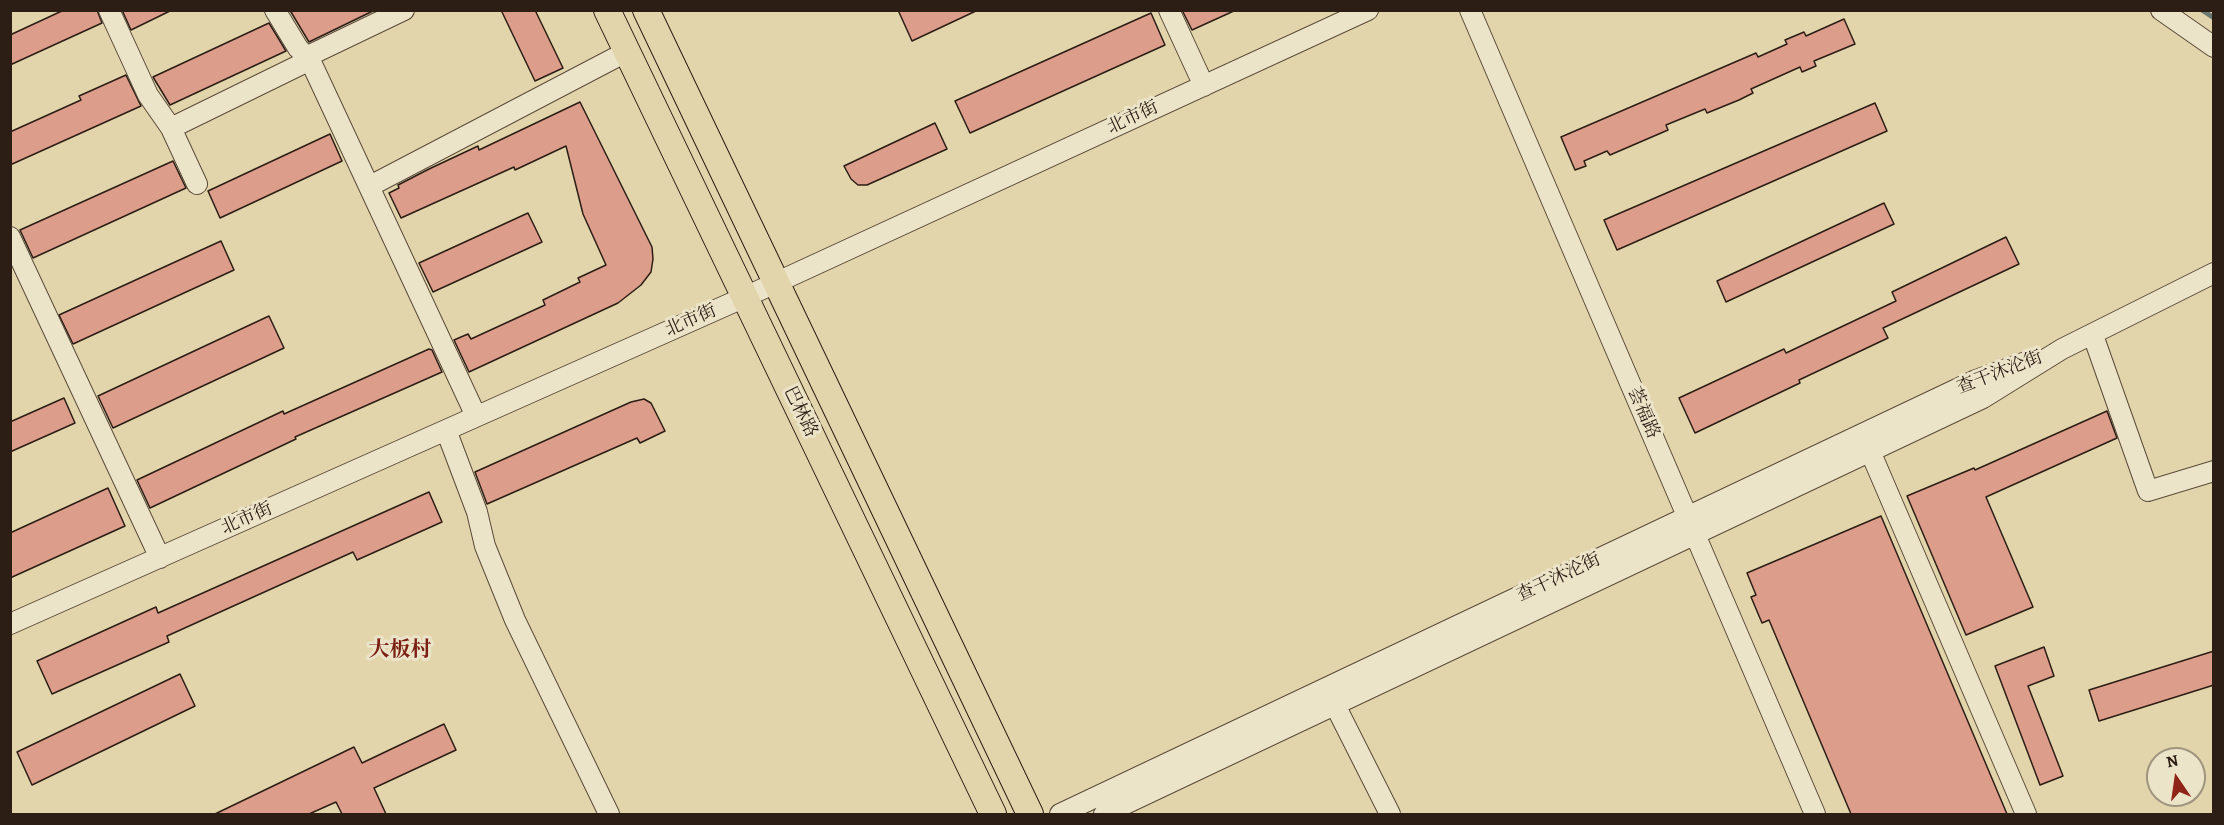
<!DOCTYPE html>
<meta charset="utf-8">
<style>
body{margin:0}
#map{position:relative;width:2224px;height:825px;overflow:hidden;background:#e2d5ab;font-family:Alegreya,serif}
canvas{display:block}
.frame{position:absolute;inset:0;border:12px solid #2c1d15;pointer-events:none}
.north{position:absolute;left:2146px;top:747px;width:60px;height:60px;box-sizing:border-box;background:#ece4c8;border:2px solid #9f9480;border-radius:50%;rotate:347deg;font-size:16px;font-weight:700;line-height:24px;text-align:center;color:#2c1d15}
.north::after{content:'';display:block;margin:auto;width:21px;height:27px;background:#8f2418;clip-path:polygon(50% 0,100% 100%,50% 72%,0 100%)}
</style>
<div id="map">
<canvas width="2224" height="825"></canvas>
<div class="frame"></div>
<div class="north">N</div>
</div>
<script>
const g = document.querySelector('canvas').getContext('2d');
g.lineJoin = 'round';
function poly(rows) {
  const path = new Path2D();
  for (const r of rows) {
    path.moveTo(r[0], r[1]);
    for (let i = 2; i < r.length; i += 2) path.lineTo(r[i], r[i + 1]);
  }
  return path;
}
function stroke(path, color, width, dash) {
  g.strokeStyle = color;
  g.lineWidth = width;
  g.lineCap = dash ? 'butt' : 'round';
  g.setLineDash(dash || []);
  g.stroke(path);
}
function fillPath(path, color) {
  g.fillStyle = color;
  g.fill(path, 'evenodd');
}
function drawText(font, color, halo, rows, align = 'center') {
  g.font = font + ' Alegreya,"Noto Serif SC",serif';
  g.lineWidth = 6;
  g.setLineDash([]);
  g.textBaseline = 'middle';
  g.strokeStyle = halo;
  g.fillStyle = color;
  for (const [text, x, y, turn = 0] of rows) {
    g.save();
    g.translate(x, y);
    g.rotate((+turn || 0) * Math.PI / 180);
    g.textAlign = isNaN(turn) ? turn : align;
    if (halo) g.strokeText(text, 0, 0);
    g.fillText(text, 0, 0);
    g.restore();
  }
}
const stream = poly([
 [2202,10,2214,18]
]);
const building = poly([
 [64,10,97,10,102,23,10,65,10,35,64,10],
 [122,10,172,10,131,30,122,10],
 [295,10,375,10,309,42,291,12,295,10],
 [501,10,535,10,563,68,535,81,501,10],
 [898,10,978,10,912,41,898,10],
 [1182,10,1236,10,1192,30,1182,10],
 [1151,13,1165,45,970,133,955,101,1151,13],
 [1844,19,1855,44,1814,61,1816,66,1802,72,1800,67,1751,89,1753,93,1739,100,1707,113,1705,109,1666,125,1668,130,1610,155,1607,151,1584,161,1586,166,1575,170,1561,137,1756,53,1758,57,1787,44,1785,40,1804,32,1806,36,1844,19],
 [269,23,286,51,170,105,153,77,269,23],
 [126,75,141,106,10,165,10,132,81,100,79,96,126,75],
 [580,102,652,247,653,259,651,272,641,285,618,303,469,372,454,340,468,334,471,339,545,305,543,300,580,282,578,278,606,265,583,214,566,146,515,170,514,167,401,218,389,193,399,188,398,185,429,169,478,146,479,150,580,102],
 [1875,103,1887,131,1617,250,1604,220,1875,103],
 [935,123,947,149,867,185,858,185,851,179,844,166,935,123],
 [330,134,342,161,220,218,208,191,330,134],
 [173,161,186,188,33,258,20,230,173,161],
 [1884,203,1894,224,1726,302,1717,281,1884,203],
 [528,213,542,242,433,292,419,263,528,213],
 [2006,237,2019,264,1883,328,1888,338,1799,380,1800,383,1695,433,1679,398,1784,349,1786,353,1896,301,1892,292,2006,237],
 [221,241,234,270,73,344,59,315,221,241],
 [269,316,284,348,113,428,98,396,269,316],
 [429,349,432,350,442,372,295,437,296,439,150,508,137,480,283,411,284,414,429,349],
 [64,398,75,423,10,452,10,422,64,398],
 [644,399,651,403,665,431,640,443,637,438,487,504,475,472,631,402,644,399],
 [2107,411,2117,438,1986,497,2033,607,1966,635,1907,496,1974,468,1975,470,2107,411],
 [108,488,125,526,10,578,10,533,108,488],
 [429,492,442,522,357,560,353,552,167,636,169,642,52,694,37,661,156,607,158,613,429,492],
 [1881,516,2007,814,1851,814,1769,620,1762,623,1751,597,1756,595,1747,573,1881,516],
 [2044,647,2054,676,2028,686,2063,776,2040,785,1995,666,2044,647],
 [2214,651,2214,685,2099,721,2089,690,2214,651],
 [180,674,195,706,32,785,17,752,180,674],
 [444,724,456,750,374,788,386,814,342,814,336,802,309,814,215,814,354,747,362,763,444,724]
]);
const minor = poly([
 [109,10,148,95,171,128,197,184],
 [275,10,298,48,310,60,476,416],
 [1169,10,1204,86],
 [1470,10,1815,814],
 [2161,10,2214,47],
 [308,56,404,10],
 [171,128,310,60],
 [370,186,626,52],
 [10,237,160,558],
 [2095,341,2148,491,2214,471],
 [446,430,477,512,485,546,515,620,609,814],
 [1870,451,2026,814],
 [10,624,745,297,1368,10],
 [1335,705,1390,814],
 [1060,814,1976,380,2026,362],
 [1104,814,1983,398,2062,349,2214,273]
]);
const major = poly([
 [607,10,993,814],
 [646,10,1030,814]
]);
const streetNames = [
 ["北市街",1133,118,-25],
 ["北市街",691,321,-24],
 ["查干沐沦街",2000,373,-21],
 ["巴林路",800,412,64],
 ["荟福路",1643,413,67],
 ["北市街",247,519,-24],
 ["查干沐沦街",1559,578,-25]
];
const quarterNames = [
 ["大板村",400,651]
];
stroke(stream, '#6c7973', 5);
fillPath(building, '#dc9d8b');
stroke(building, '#2c1d15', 1.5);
stroke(minor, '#5a4b3a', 22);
stroke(major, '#2c1d15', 28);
stroke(minor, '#ece4c8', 20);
stroke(major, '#e2d5ab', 26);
drawText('18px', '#2c1d15', '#ece4c8', streetNames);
drawText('bold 21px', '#7a1f14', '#ece4c8', quarterNames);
</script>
